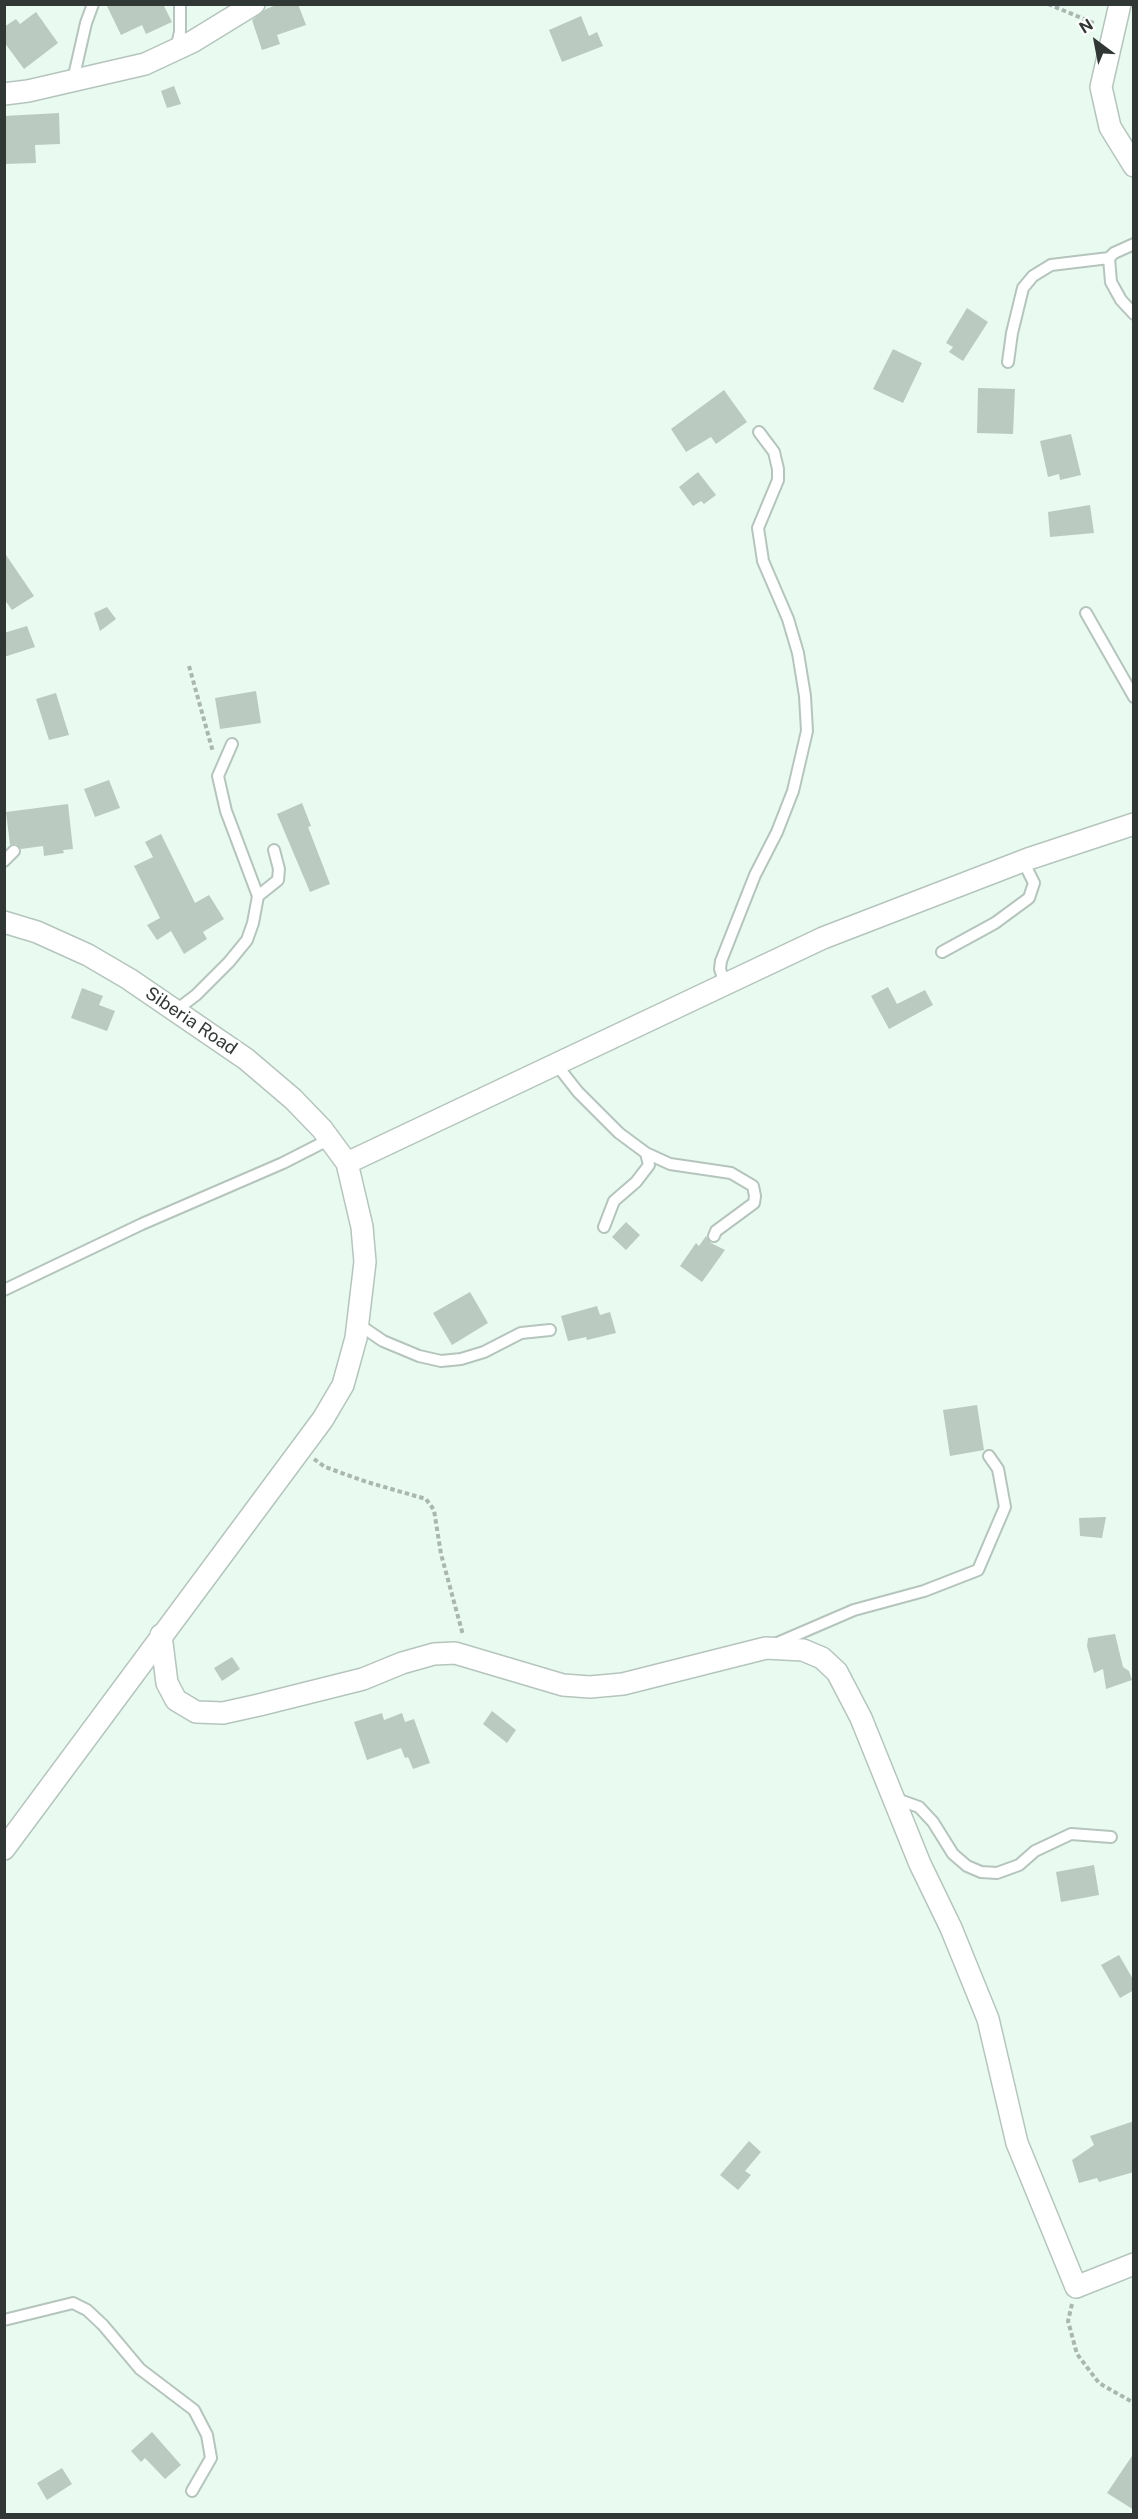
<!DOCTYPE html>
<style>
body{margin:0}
#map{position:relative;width:1138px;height:2519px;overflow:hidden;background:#e9faf1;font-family:"Public Sans",sans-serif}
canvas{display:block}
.frame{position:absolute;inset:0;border:6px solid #313734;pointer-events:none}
.north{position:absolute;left:1066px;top:12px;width:60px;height:60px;-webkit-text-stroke:4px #fff;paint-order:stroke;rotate:328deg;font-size:16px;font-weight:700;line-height:24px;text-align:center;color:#313734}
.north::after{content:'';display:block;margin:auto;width:21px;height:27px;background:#313734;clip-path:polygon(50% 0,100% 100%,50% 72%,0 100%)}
</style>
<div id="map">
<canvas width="1138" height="2519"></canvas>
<div class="frame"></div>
<div class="north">N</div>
</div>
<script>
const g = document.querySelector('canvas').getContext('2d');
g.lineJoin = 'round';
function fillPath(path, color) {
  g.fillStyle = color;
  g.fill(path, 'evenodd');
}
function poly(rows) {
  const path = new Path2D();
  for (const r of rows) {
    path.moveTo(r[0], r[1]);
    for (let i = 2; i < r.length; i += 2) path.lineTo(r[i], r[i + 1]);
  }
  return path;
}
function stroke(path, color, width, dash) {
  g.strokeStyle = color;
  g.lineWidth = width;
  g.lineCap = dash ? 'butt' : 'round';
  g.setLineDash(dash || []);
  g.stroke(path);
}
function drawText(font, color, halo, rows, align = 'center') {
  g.font = font + ' "Public Sans",sans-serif';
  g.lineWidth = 5;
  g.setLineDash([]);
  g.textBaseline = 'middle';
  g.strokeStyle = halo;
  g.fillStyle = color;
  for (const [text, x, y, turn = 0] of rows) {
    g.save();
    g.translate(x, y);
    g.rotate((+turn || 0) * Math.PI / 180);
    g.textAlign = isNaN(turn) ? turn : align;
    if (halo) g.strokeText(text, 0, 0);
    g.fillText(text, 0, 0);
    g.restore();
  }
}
const building = poly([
 [106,4,163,4,172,22,146,34,142,25,121,35],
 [279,4,298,4,306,25,277,35,280,44,262,50,252,20,266,9],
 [36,12,58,43,24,69,4,42,4,27,16,19,20,24],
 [581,16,589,36,597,32,603,46,562,62,549,30],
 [174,86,181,104,167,108,161,91],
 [59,113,60,144,35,145,36,163,4,164,4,116],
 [967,308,988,322,963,361,949,352,953,347,946,343],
 [893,349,922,363,903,403,873,389],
 [978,388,1015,389,1013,434,977,433],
 [724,390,747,422,716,444,711,437,686,452,671,429],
 [1071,434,1081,475,1060,480,1059,474,1048,477,1040,441],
 [698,472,716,495,704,504,701,501,693,506,679,487],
 [1090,505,1094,533,1050,537,1048,512],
 [4,552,34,596,12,610,4,599],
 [107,607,116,619,100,631,94,613],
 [27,626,35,647,4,657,4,633],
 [256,691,261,723,220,729,215,698],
 [56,693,69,735,49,740,36,699],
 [109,780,120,808,95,817,84,789],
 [302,803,311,826,308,827,330,884,310,892,277,814],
 [68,804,73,849,63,850,64,853,44,856,43,846,21,849,16,844,10,845,6,812],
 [161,834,195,903,209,895,224,919,203,932,207,939,184,954,171,931,157,940,147,925,160,918,134,866,153,857,145,842],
 [888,987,897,1004,925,990,933,1005,889,1029,871,996],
 [82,988,103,996,99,1005,115,1011,107,1031,71,1018],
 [626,1222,640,1235,626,1250,612,1237],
 [706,1236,711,1243,725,1250,702,1282,680,1266,696,1243,699,1246],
 [470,1292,488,1323,452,1345,433,1313],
 [597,1306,600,1315,610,1312,616,1333,587,1340,586,1337,568,1341,561,1316],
 [977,1405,984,1450,950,1456,943,1410],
 [1106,1517,1102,1538,1080,1536,1079,1518],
 [1115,1634,1123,1667,1129,1671,1132,1680,1106,1689,1103,1669,1094,1673,1087,1646,1088,1638],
 [232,1657,240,1669,222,1681,214,1668],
 [492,1711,516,1730,507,1743,483,1724],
 [382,1713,384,1720,402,1713,405,1722,414,1719,430,1763,413,1769,408,1757,405,1758,401,1748,367,1760,354,1722],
 [1094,1865,1099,1895,1061,1902,1056,1872],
 [1119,1955,1134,1981,1134,1990,1120,1998,1101,1965],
 [1134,2121,1134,2172,1099,2182,1097,2178,1079,2183,1072,2160,1094,2145,1090,2136],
 [749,2141,761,2152,745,2171,751,2175,738,2190,720,2175],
 [152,2432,181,2465,165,2479,145,2458,141,2462,131,2451],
 [1134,2453,1134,2510,1107,2493],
 [62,2468,72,2484,47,2500,37,2483]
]);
const path = poly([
 [1048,4,1096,24],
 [189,666,213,752],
 [314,1459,325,1467,367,1482,426,1499,434,1510,441,1554,463,1635],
 [1072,2304,1068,2321,1077,2354,1099,2383,1134,2403]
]);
const service = poly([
 [176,49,180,32,180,4],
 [73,80,86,23,93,4],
 [1134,244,1114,253,1109,258,1111,282,1121,300,1134,314],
 [1008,362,1012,333,1023,288,1033,276,1051,265,1109,258],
 [1086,613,1134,697],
 [4,861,14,851],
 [258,896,278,880,279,869,274,850],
 [942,952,995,923,1029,898,1034,883,1023,861],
 [725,984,720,969,721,961,755,875,777,832,793,791,807,731,805,696,798,653,788,619,763,561,758,528,778,480,778,469,774,452,759,432],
 [175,1011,196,995,229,962,247,940,253,923,258,896,226,811,218,776,232,744],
 [556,1064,578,1092,619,1133,646,1153,649,1165,636,1182,614,1201,604,1227],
 [646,1153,670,1164,731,1173,753,1186,755,1196,754,1203,716,1231,714,1236],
 [4,1290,142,1224,283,1163,330,1139],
 [358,1324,383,1341,419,1356,441,1361,461,1359,484,1352,521,1333,550,1330],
 [775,1644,854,1610,924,1591,978,1570,1005,1507,998,1469,989,1456],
 [894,1798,919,1807,933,1822,953,1854,967,1866,981,1872,997,1873,1019,1865,1035,1851,1071,1834,1111,1837],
 [4,2320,73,2303,87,2310,103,2325,140,2369,194,2410,207,2435,211,2458,192,2491]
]);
const minor = poly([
 [1120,4,1101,87,1110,127,1134,166],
 [4,94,28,91,145,64,192,42,254,4],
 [4,922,37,932,88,955,129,979,246,1059,293,1099,322,1129,347,1163,362,1227,365,1262,356,1338,343,1385,323,1419,4,1849],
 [347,1163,823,938,1028,859,1134,824],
 [161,1635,167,1683,176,1700,196,1712,223,1713,259,1705,363,1679,402,1663,434,1654,455,1653,563,1685,590,1687,623,1684,766,1648,803,1650,822,1658,837,1672,861,1718,920,1864,951,1928,988,2019,1017,2143,1076,2287,1134,2264]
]);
const streetNames = [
 ["Siberia Road",191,1021,34]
];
fillPath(building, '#bacac1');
stroke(service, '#b5c5bd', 14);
stroke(minor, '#b5c5bd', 24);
stroke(path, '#aab7b0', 4, [4.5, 3]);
stroke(service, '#fff', 10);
stroke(minor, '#fff', 21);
drawText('18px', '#313734', '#fff', streetNames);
</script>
